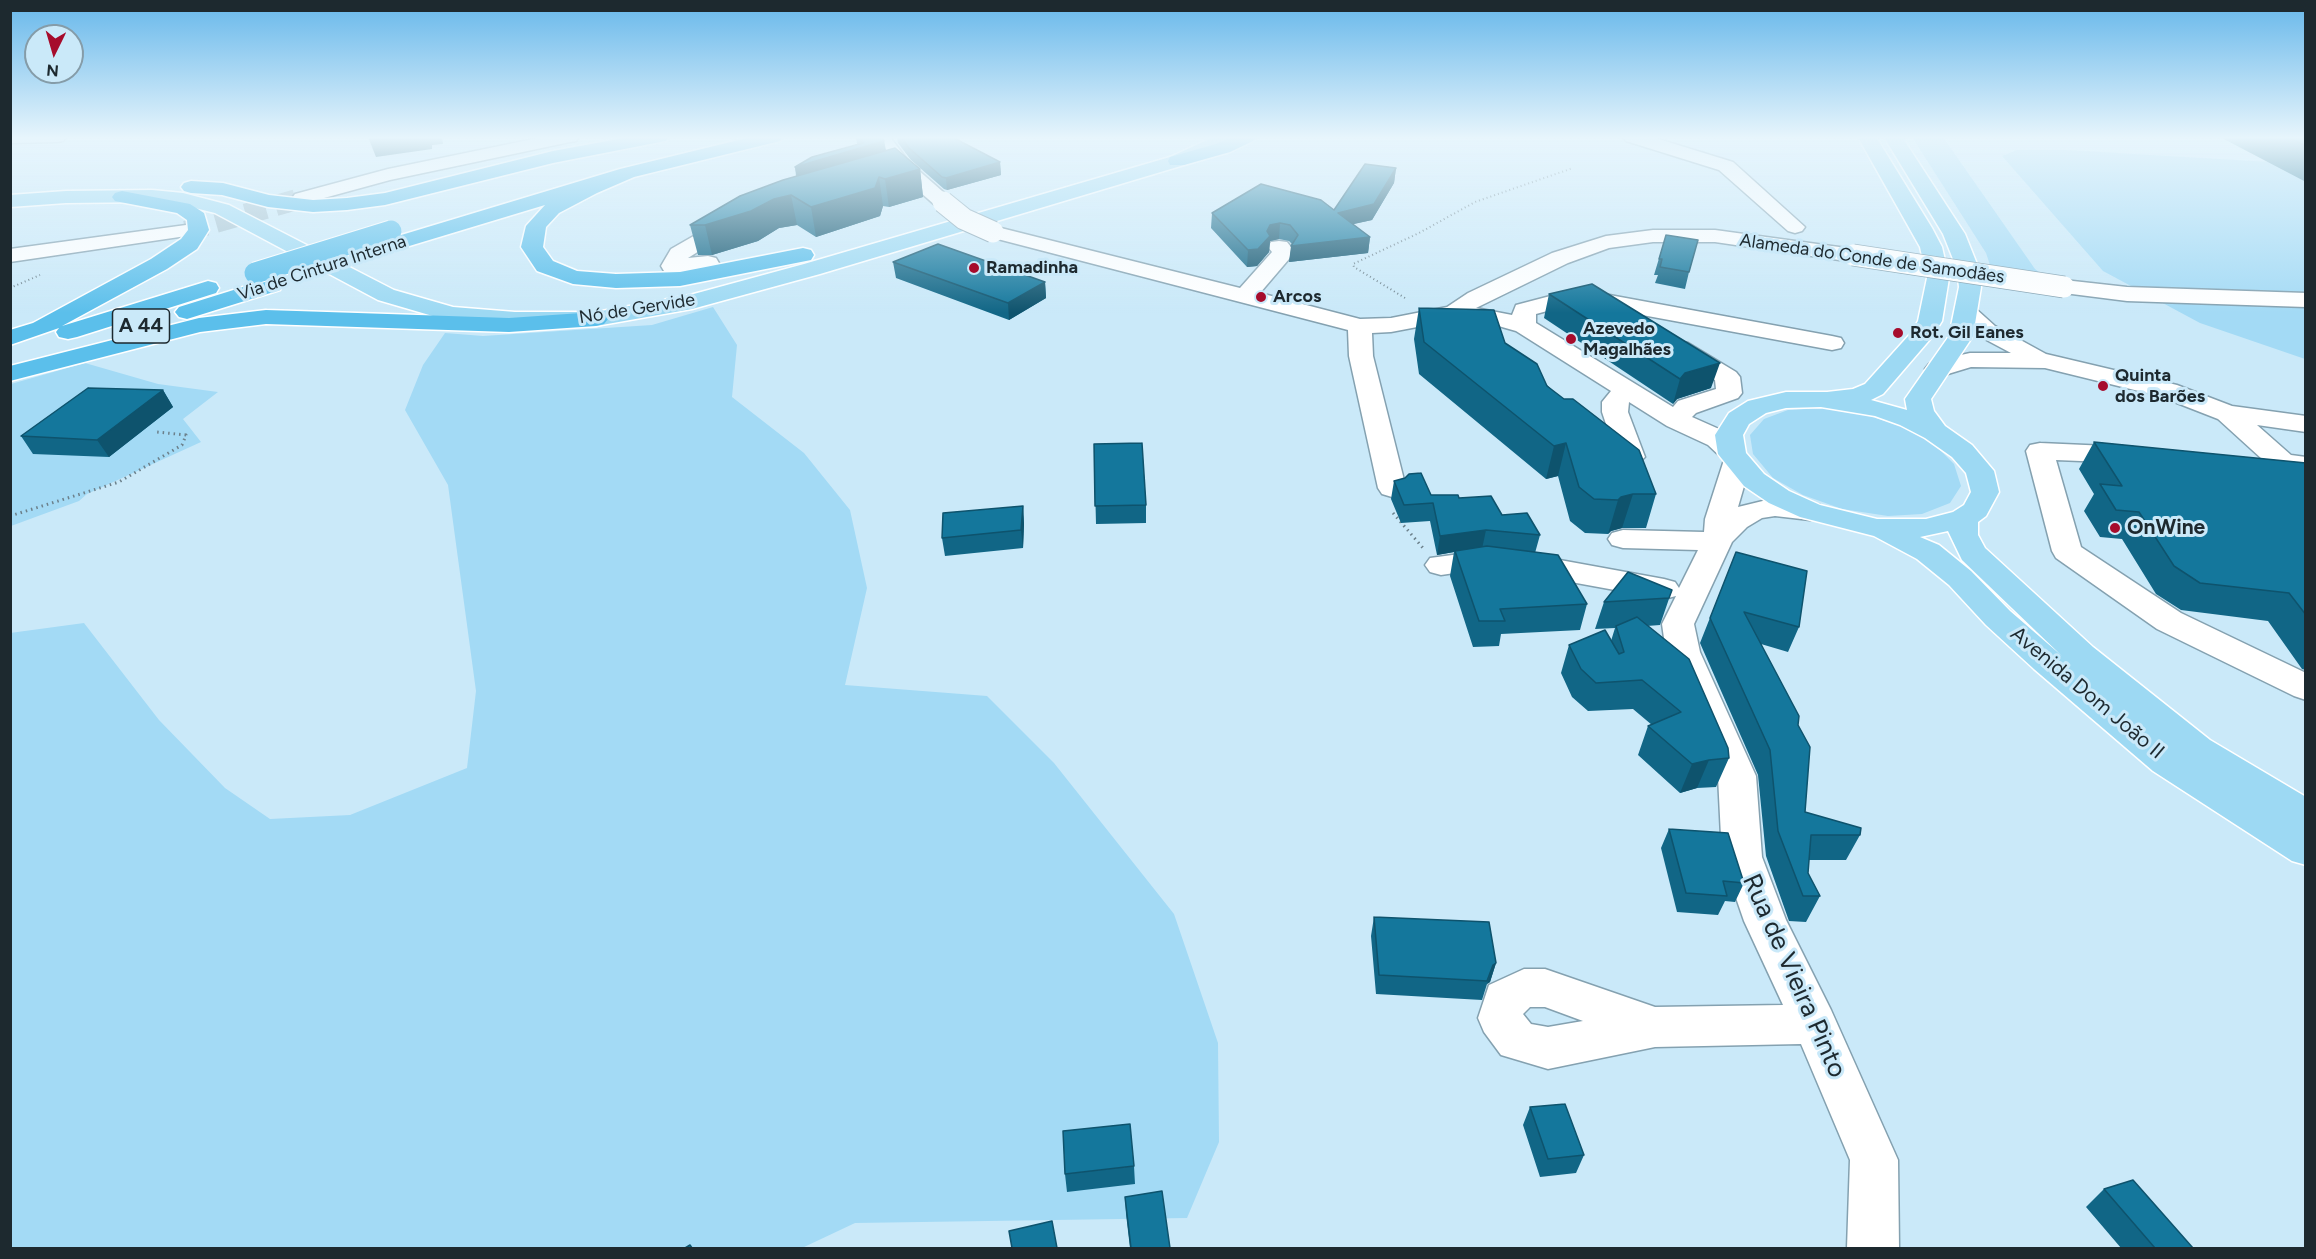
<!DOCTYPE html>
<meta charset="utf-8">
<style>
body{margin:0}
#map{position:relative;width:2316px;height:1259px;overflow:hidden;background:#cae9f9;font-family:Figtree,sans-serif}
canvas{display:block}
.frame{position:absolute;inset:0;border:12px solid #1d292f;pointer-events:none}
.north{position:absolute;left:24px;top:24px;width:60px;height:60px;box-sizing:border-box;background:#cae9f9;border:2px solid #859ca8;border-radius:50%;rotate:185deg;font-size:16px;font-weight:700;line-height:24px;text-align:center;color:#1d292f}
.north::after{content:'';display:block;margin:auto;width:21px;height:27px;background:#a60c2c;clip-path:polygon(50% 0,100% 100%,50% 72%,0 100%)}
</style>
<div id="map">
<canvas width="2316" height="1259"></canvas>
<div class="frame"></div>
<div class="north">N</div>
</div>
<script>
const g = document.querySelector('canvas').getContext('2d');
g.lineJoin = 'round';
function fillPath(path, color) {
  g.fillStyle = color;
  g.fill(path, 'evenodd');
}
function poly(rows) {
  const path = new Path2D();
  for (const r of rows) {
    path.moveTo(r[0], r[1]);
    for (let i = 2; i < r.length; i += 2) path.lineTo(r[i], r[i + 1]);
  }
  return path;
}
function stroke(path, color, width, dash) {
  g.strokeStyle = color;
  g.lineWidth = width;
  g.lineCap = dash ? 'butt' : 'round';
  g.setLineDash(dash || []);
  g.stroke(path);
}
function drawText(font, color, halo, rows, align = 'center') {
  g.font = font + ' Figtree,sans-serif';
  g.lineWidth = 6;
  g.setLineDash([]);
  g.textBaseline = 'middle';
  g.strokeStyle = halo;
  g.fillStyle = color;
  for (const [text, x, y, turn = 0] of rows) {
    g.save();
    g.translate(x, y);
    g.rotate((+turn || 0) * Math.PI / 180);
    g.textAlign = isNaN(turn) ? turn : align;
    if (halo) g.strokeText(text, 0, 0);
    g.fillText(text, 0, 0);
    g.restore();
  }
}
const green = poly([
 [1912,137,1943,137,2035,269,2044,276,1991,268,1986,253],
 [2017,150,2067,150,2305,164,2305,359,2200,323,2103,271,2002,156],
 [713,307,737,345,732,397,804,453,850,510,867,588,845,685,987,696,1054,763,1174,914,1218,1043,1219,1142,1187,1218,855,1223,802,1248,11,1248,10,633,84,623,159,720,225,788,270,819,350,815,467,768,476,691,448,485,405,410,423,365,445,333,483,336,652,325],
 [85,363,158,384,218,392,183,419,201,442,87,494,79,501,11,526,11,384],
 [1824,408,1863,414,1901,426,1934,444,1954,464,1961,486,1950,503,1922,514,1888,516,1842,509,1803,495,1773,478,1753,454,1750,435,1764,419,1788,410]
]);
const minorTunnel = poly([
 [186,231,302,198]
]);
const pathFar1 = poly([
 [10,288,40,275],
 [1405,298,1354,267,1353,264,1419,233,1475,202,1573,168]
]);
const path = poly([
 [1393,513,1423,548],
 [10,516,119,482,182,445,186,435,157,432]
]);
const minor = poly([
 [10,137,66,137,63,141,57,142,10,143,10,137],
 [543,137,579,137,576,141,570,142,390,180,302,204,295,202,292,198,295,194,388,169,543,137],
 [872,137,890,137,909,162,950,198,953,202,950,206,936,206,895,170,872,137],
 [1623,137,1652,137,1733,162,1805,227,1802,231,1795,233,1788,231,1719,170,1626,141,1623,137],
 [732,216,739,218,742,222,739,226,688,258,708,256,716,258,719,263,716,268,672,273,664,271,661,266,671,249,725,218,732,216],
 [186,225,193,227,197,231,193,235,10,262,10,249,186,225],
 [993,226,1240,288,1272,252,1268,247,1271,242,1279,241,1287,242,1295,252,1260,293,1360,319,1391,318,1447,307,1468,293,1552,253,1606,236,1653,230,1715,230,1861,250,1864,255,1861,260,1853,262,1715,242,1653,242,1609,248,1568,263,1476,308,1512,315,1516,305,1577,289,1832,336,1841,338,1844,343,1841,348,1832,350,1577,303,1536,314,1536,323,1673,407,1678,401,1716,389,1715,380,1670,353,1667,348,1670,343,1679,341,1688,343,1736,372,1740,377,1742,393,1738,398,1696,413,1692,417,1728,433,1751,462,1738,507,1775,498,1820,505,1825,511,1820,517,1810,520,1775,516,1762,518,1747,527,1732,542,1694,624,1700,652,1756,776,1762,857,1786,920,1831,1010,1898,1160,1899,1248,1847,1248,1850,1160,1801,1044,1655,1047,1548,1069,1501,1055,1484,1032,1478,1018,1489,985,1524,969,1545,969,1655,1007,1783,1005,1744,921,1722,857,1718,776,1666,652,1662,624,1676,596,1664,599,1538,576,1482,569,1441,575,1430,572,1425,565,1430,558,1482,551,1538,556,1664,579,1675,582,1679,588,1698,550,1623,548,1612,545,1608,539,1612,533,1623,530,1704,532,1705,519,1724,460,1708,445,1667,426,1629,402,1628,412,1645,457,1634,467,1624,469,1614,467,1601,459,1597,453,1601,447,1613,445,1602,412,1602,402,1611,391,1516,331,1495,325,1454,320,1391,332,1372,333,1373,356,1406,488,1402,494,1392,497,1382,494,1378,488,1349,356,1348,330,986,236,982,232,986,228,993,226],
 [1530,1007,1545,1007,1583,1021,1548,1027,1531,1024,1523,1014,1530,1007],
 [2064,280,2127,287,2306,293,2306,307,2127,301,2056,292,2053,287,2056,282,2064,280],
 [1967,306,1975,308,1995,326,2046,354,2177,385,2232,406,2306,416,2306,432,2257,425,2291,455,2306,457,2306,473,2273,469,2218,419,2159,396,2045,368,1971,367,1938,377,1929,374,1925,369,1929,364,1961,355,1970,353,2011,353,1979,336,1959,318,1955,313,1959,308,1967,306],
 [2040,443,2131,447,2141,449,2145,455,2141,461,2131,463,2056,460,2081,547,2181,613,2306,673,2306,700,2294,696,2157,629,2056,558,2052,551,2026,451,2030,445,2040,443]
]);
const major = poly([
 [1214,137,1238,137,1235,141,1184,165,820,274,692,309,596,326,515,326,443,319,378,300,215,213,183,205,152,202,66,203,10,207,10,195,66,191,152,190,183,193,229,205,394,290,453,307,515,312,596,312,690,295,804,264,1170,157,1214,137],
 [1858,137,1876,137,1932,228,1942,247,1949,278,1942,321,1932,337,1883,394,1871,400,1907,410,1905,399,1949,336,1959,287,1957,269,1943,234,1884,137,1902,137,1965,234,1979,269,1981,287,1973,336,1931,399,1934,411,1945,426,1972,445,1994,471,1999,492,1986,516,1978,522,1978,535,1985,548,2093,647,2210,740,2306,797,2306,865,2292,861,2153,771,2034,669,1986,625,1949,585,1917,559,1874,536,1800,517,1769,503,1744,486,1718,454,1715,435,1729,413,1748,401,1786,392,1827,392,1853,389,1865,384,1911,333,1918,321,1927,278,1920,247,1858,137],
 [1821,407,1875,416,1900,425,1925,438,1952,457,1966,473,1971,492,1964,505,1953,512,1926,519,1877,519,1820,505,1789,491,1764,474,1746,453,1743,435,1749,424,1766,413,1786,408,1821,407],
 [1948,531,1962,560,2062,656,2010,611,1971,571,1939,545,1920,537,1948,531]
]);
const highway = poly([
 [629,137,669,137,666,141,660,142,553,163,385,205,347,210,313,212,268,207,222,195,191,193,184,191,181,187,184,183,191,181,223,183,269,195,313,200,347,198,385,193,553,151,629,137],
 [751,137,783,137,780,141,634,177,597,193,559,213,546,227,543,247,553,261,577,271,616,274,680,272,803,248,811,250,814,255,811,260,680,286,616,288,573,284,537,271,521,247,526,226,545,205,406,247,398,246,395,241,398,236,620,169,751,137],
 [1232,137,1256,137,1253,141,1230,152,1184,165,1170,165,1168,161,1170,157,1216,144,1232,137],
 [122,191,190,204,204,213,209,230,197,249,167,269,62,326,208,281,216,283,219,288,216,293,77,337,68,339,59,337,56,332,59,328,10,345,10,330,33,323,151,259,181,239,188,230,187,220,177,213,115,201,112,197,115,193,122,191],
 [272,278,280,280,283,285,280,290,187,319,179,317,175,312,179,307,272,278],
 [266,310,509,318,596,312,604,314,608,319,604,324,596,326,509,332,266,324,200,332,10,381,10,366,199,318,266,310]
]);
const minorBridge = poly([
 [943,202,964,219,993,232],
 [1853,255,2064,287]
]);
const highwayBridge = poly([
 [255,273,391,231]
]);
const wall = poly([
 [856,137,882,137,884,141,886,150,920,169,923,197,889,207,883,206,880,216,816,237,797,225,779,228,758,241,712,255,698,255,690,225,796,176,795,167,857,144],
 [897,137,928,137,929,139,1000,162,1001,175,947,190,944,189,911,160,898,143],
 [2220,137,2306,137,2306,182],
 [1396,168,1394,183,1372,220,1353,224,1370,237,1368,253,1289,262,1292,244,1289,241,1279,239,1270,241,1269,252,1257,266,1247,267,1211,228,1212,213,1334,210],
 [1666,235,1689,272,1685,289,1655,283,1658,275,1654,275],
 [893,262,1045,282,1046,298,1009,320,896,278],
 [1549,294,1711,388,1677,399,1673,404,1544,318],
 [1419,308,1505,343,1656,494,1646,528,1622,528,1611,531,1608,534,1585,533,1570,521,1558,476,1546,479,1419,374,1414,339],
 [163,390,173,407,109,457,33,454,21,436],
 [2094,442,2306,463,2306,670,2302,669,2268,621,2181,610,2156,594,2122,539,2100,537,2084,511,2094,494,2079,469],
 [1094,444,1146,505,1146,523,1096,524],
 [1394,481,1431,495,1502,515,1540,535,1535,553,1587,604,1580,630,1501,634,1499,646,1473,647,1450,576,1454,552,1437,555,1430,521,1401,523,1391,499],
 [1023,506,1024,524,1023,548,945,556,942,538],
 [1736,552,1799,627,1788,652,1761,644,1798,725,1805,812,1860,835,1846,860,1809,860,1808,873,1820,896,1806,922,1789,921,1766,856,1758,775,1700,643],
 [1672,590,1660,625,1647,626,1729,758,1716,787,1697,788,1680,793,1638,755,1648,726,1652,725,1633,709,1588,711,1572,697,1561,673,1569,645,1611,641,1615,628,1595,629,1604,602],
 [1669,829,1744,883,1735,902,1725,901,1718,915,1677,912,1661,848],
 [1374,917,1496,963,1490,982,1487,984,1482,1000,1376,994,1371,936],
 [1530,1107,1584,1155,1576,1173,1540,1177,1523,1125],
 [1134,1166,1135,1184,1067,1192,1065,1174],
 [2104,1189,2193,1248,2121,1248,2086,1207],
 [1125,1197,1170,1248,1130,1248,1126,1214]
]);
const shadedWall = poly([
 [368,137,442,137,443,144,432,145,432,149,376,157],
 [884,141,887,162,799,188,795,167],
 [1000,162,1001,175,947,190,946,178],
 [1396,168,1394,183,1372,220,1336,228,1338,213],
 [920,169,923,197,889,207,885,179],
 [879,177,883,206,880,216,816,237,811,207],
 [791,195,797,225,779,228,758,241,712,255,705,225,774,199],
 [1280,223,1279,239,1270,241,1269,252,1257,266,1247,267,1248,250,1267,231,1270,225],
 [1370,237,1368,253,1289,262,1291,246],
 [1045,282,1046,298,1009,320,1008,303],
 [1720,363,1711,388,1677,399,1673,404,1680,379,1685,373],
 [163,390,173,407,109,457,97,440],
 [1566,443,1558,476,1546,479,1554,446],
 [1633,494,1622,528,1611,531,1608,534,1618,500,1621,497],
 [1023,506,1024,524,1023,548,1021,530],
 [1486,530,1482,549,1455,551,1454,552,1437,555,1440,536],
 [1709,760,1697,788,1680,793,1692,764],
 [1496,963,1490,982,1487,984,1482,1000,1493,965]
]);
const building = poly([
 [860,137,882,137,884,141,795,167,812,157,863,143,860,137],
 [901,137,928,137,929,139,936,137,952,137,1000,162,946,178,942,177,909,148,901,137],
 [2288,137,2306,137,2306,146,2288,137],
 [895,148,920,169,885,179,879,177,875,188,811,207,791,195,774,199,751,211,705,225,690,225,740,196,783,180,895,148],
 [1365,164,1396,168,1374,204,1338,213,1370,237,1291,246,1298,235,1290,225,1280,223,1270,225,1267,231,1270,236,1258,249,1248,250,1212,213,1261,184,1321,200,1334,210,1365,164],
 [1666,235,1698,240,1689,272,1660,267,1662,259,1659,259,1666,235],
 [938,244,1045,282,1008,303,893,262,938,244],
 [1592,284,1720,363,1685,373,1680,379,1549,294,1592,284],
 [1419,308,1494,310,1505,343,1537,364,1547,386,1564,399,1573,399,1639,450,1656,494,1633,494,1621,497,1618,500,1594,499,1579,487,1566,443,1554,446,1424,342,1419,308],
 [88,388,163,390,97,440,21,436,88,388],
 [2094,442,2306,463,2306,615,2289,593,2200,583,2174,566,2139,512,2116,510,2100,484,2122,486,2094,442],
 [1142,443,1146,505,1095,506,1094,444,1142,443],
 [1421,473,1431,495,1458,495,1459,498,1491,496,1502,515,1527,513,1540,535,1486,530,1440,536,1433,503,1404,505,1394,481,1405,478,1409,474,1421,473],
 [1023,506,1021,530,942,538,943,513,1023,506],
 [1487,546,1558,555,1587,604,1500,609,1505,621,1479,621,1455,551,1487,546],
 [1736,552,1807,571,1799,627,1744,612,1799,716,1798,725,1810,747,1805,812,1861,828,1860,835,1811,835,1808,873,1820,896,1803,896,1778,831,1770,750,1710,618,1736,552],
 [1628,572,1672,590,1669,598,1604,602,1628,572],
 [1637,617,1689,659,1728,748,1729,758,1709,760,1692,764,1648,726,1681,712,1642,680,1596,683,1581,669,1569,645,1605,630,1619,654,1624,652,1616,626,1637,617],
 [1669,829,1728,833,1744,883,1723,881,1727,896,1686,893,1669,829],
 [1374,917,1489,922,1496,963,1493,965,1487,981,1379,975,1374,917],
 [1565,1104,1584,1155,1548,1159,1530,1107,1565,1104],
 [1130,1124,1134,1166,1065,1174,1063,1131,1130,1124],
 [2133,1180,2193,1248,2155,1248,2104,1189,2133,1180],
 [1162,1191,1170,1248,1131,1248,1125,1197,1162,1191],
 [1052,1221,1057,1248,1012,1248,1009,1231,1052,1221],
 [690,1245,692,1248,685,1248,690,1245]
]);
const markers = [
 [974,268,6,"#a60c2c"],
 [1261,297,6,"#a60c2c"],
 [1898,333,6,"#a60c2c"],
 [1571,339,6,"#a60c2c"],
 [2103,386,6,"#a60c2c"],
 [2115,528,6,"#a60c2c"]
];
const farStreetnames = [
 ["Alameda do Conde de Samodães",1872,259,8],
 ["Via de Cintura Interna",322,268,-18],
 ["Nó de Gervide",637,309,-9]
];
const farPoinames = [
 ["Ramadinha",986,268],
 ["Arcos",1273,297],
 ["Azevedo",1583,329],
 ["Magalhães",1583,350],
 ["Rot. Gil Eanes",1910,333],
 ["Quinta",2115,376],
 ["dos Barões",2115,397]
];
const shields = [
 [141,326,57]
];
const shieldNames = [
 ["A 44",141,326]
];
const poiNames = [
 ["OnWine",2127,528]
];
const streetNames = [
 ["Avenida Dom João II",2087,693,40]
];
const nearStreetnames = [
 ["Rua de Vieira Pinto",1794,976,66]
];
fillPath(green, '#a3daf5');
stroke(minorTunnel, '#a7c3d1', 21, [21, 10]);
stroke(minor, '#84a1b0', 3);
stroke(major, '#fff', 3);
stroke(highway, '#fff', 3);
stroke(pathFar1, '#6c808b', 2, [1, 3]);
stroke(path, '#6c808b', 3, [1.5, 4]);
fillPath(minor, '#fff');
fillPath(major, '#9dd9f3');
fillPath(highway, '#5bbfeb');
stroke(minorBridge, '#84a1b0', 23, []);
stroke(highwayBridge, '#fff', 23, []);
stroke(minorBridge, '#fff', 21);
stroke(highwayBridge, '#5bbfeb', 21);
fillPath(wall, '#116686');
fillPath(shadedWall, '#0e536d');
fillPath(building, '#14779c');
stroke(building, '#0e536d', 1.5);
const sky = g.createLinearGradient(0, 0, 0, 313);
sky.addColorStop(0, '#66b7ea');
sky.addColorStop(0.44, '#e7f5fc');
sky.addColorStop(1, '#e7f5fc00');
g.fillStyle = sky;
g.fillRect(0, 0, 2316, 313);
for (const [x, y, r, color] of markers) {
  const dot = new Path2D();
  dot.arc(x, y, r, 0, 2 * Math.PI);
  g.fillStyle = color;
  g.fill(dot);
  stroke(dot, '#cae9f9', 2);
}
drawText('18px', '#1d292f', '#cae9f9', farStreetnames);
drawText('bold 18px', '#1d292f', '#cae9f9', farPoinames, 'left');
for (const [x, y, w] of shields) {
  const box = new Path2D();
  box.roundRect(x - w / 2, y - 17, w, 34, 4.5);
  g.fillStyle = '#cae9f9';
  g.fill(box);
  stroke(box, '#1d292f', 1.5);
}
drawText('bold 20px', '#1d292f', null, shieldNames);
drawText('bold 21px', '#1d292f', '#cae9f9', poiNames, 'left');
drawText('21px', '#1d292f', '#cae9f9', streetNames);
drawText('26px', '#1d292f', '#cae9f9', nearStreetnames);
</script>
